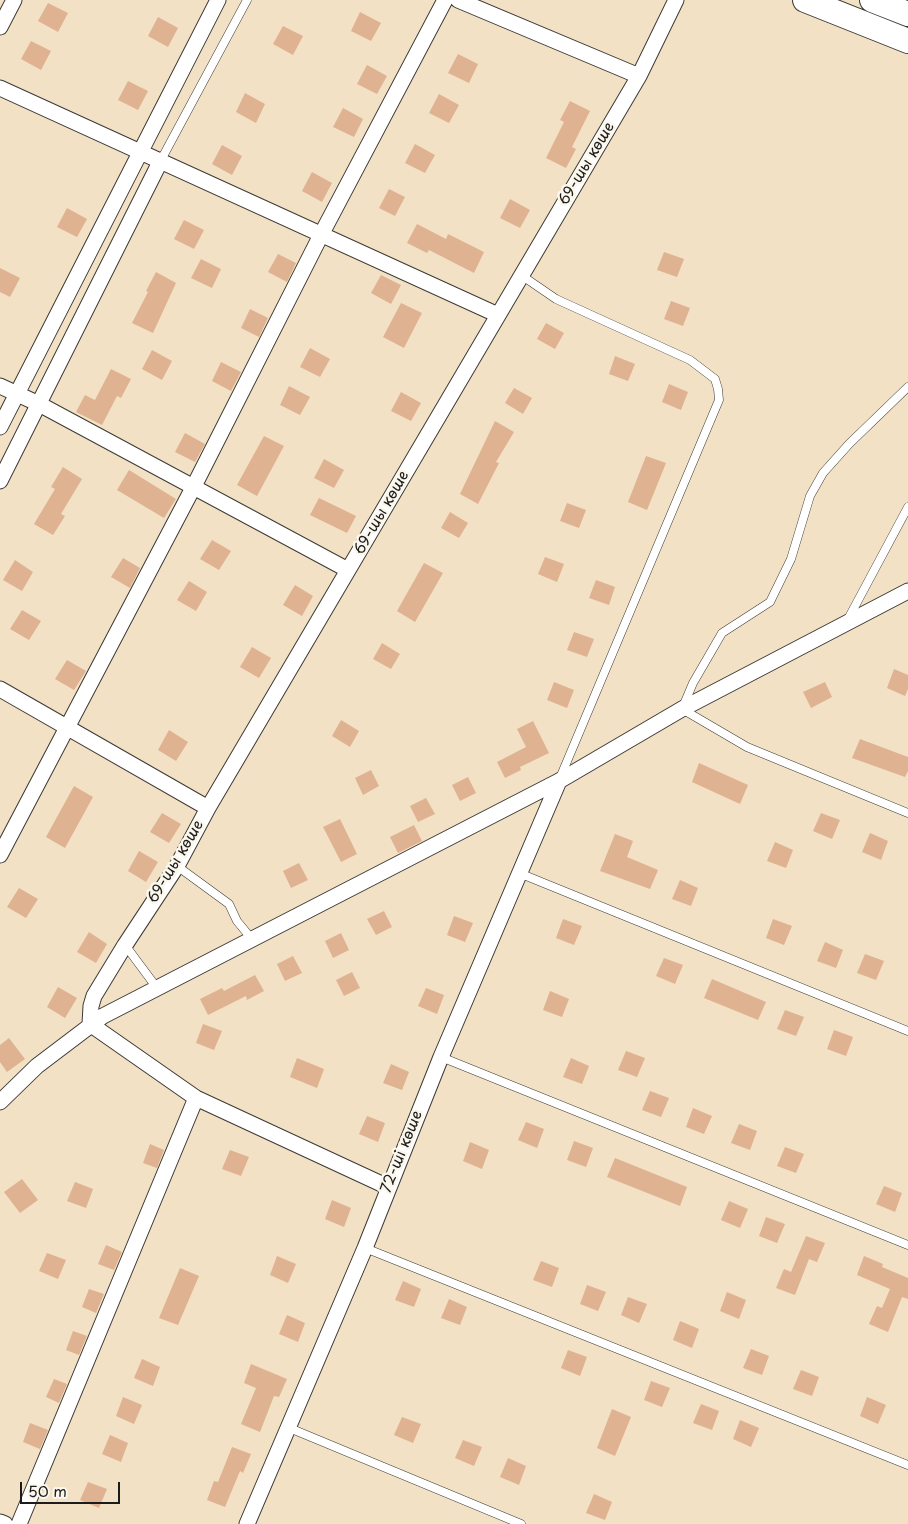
<!DOCTYPE html>
<meta charset="utf-8">
<style>
body{margin:0}
#map{position:relative;width:908px;height:1524px;overflow:hidden;background:#f2e1c4;font-family:"Playpen Sans",sans-serif}
canvas{display:block}
.scale{position:absolute;left:20px;top:1482px;width:100px;height:22px;box-sizing:border-box;border:2px solid #1c1c1c;border-top:0;padding-left:6px;font-size:15px;line-height:18px;white-space:nowrap;color:#1c1c1c;-webkit-text-stroke:4px #fbf7ec;paint-order:stroke}
</style>
<div id="map">
<canvas width="908" height="1524"></canvas>
<div class="scale">50 m</div>
</div>
<script>
const g = document.querySelector('canvas').getContext('2d');
g.lineJoin = 'round';
function fillPath(path, color) {
  g.fillStyle = color;
  g.fill(path, 'evenodd');
}
function poly(rows) {
  const path = new Path2D();
  for (const r of rows) {
    path.moveTo(r[0], r[1]);
    for (let i = 2; i < r.length; i += 2) path.lineTo(r[i], r[i + 1]);
  }
  return path;
}
function stroke(path, color, width, dash) {
  g.strokeStyle = color;
  g.lineWidth = width;
  g.lineCap = dash ? 'butt' : 'round';
  g.setLineDash(dash || []);
  g.stroke(path);
}
function drawText(font, color, halo, rows, align = 'center') {
  g.font = font + ' "Playpen Sans",sans-serif';
  g.lineWidth = 5;
  g.setLineDash([]);
  g.textBaseline = 'middle';
  g.strokeStyle = halo;
  g.fillStyle = color;
  for (const [text, x, y, turn = 0] of rows) {
    g.save();
    g.translate(x, y);
    g.rotate((+turn || 0) * Math.PI / 180);
    g.textAlign = isNaN(turn) ? turn : align;
    if (halo) g.strokeText(text, 0, 0);
    g.fillText(text, 0, 0);
    g.restore();
  }
}
const building = poly([
 [48,3,68,13,58,32,38,21],
 [360,12,381,23,371,41,351,31],
 [158,17,178,28,168,47,148,36],
 [283,26,303,36,293,55,273,44],
 [31,41,51,51,41,70,21,59],
 [458,54,478,64,469,83,448,73],
 [367,65,387,76,377,94,357,84],
 [128,81,148,91,138,110,118,100],
 [245,93,265,104,256,123,236,112],
 [439,94,459,105,449,123,429,113],
 [570,101,590,111,572,147,576,149,566,168,546,158,564,122,560,120],
 [343,108,363,119,354,137,333,127],
 [415,144,435,155,425,173,405,163],
 [222,145,242,156,232,175,212,164],
 [312,172,332,183,322,202,302,191],
 [389,189,405,197,395,216,379,208],
 [510,199,530,210,520,228,500,218],
 [67,208,87,219,77,237,57,227],
 [184,220,204,230,194,249,174,239],
 [417,224,446,239,448,234,484,252,474,273,429,250,427,253,407,243],
 [664,252,684,259,677,277,657,270],
 [278,254,296,263,287,282,268,272],
 [201,259,221,269,212,288,191,278],
 [0,268,20,278,10,297,0,292],
 [156,272,176,283,153,333,132,323,148,292,146,291],
 [381,275,401,285,391,304,371,293],
 [671,301,690,308,683,326,664,319],
 [401,303,422,313,404,348,383,337],
 [250,309,268,318,259,337,241,328],
 [546,323,564,333,555,349,537,339],
 [310,348,330,359,320,377,300,367],
 [152,350,172,361,162,380,142,369],
 [615,356,635,364,628,381,609,374],
 [221,362,241,372,231,391,212,381],
 [111,369,131,379,121,398,117,396,102,425,76,412,85,395,95,400],
 [669,384,688,392,681,410,662,402],
 [289,386,310,397,300,415,280,405],
 [514,388,532,398,523,414,505,403],
 [401,392,421,403,411,421,391,411],
 [495,421,514,432,496,462,499,463,478,504,460,494],
 [185,433,205,444,195,462,175,452],
 [264,436,284,446,257,496,237,485],
 [646,456,666,463,647,510,628,502],
 [324,459,344,470,334,488,314,478],
 [63,467,82,479,61,514,65,516,53,535,34,524,55,489,51,487],
 [129,470,176,499,164,518,117,490],
 [319,498,356,516,347,533,310,515],
 [567,503,586,510,579,528,560,521],
 [450,512,468,523,459,538,441,528],
 [212,540,231,551,219,570,200,559],
 [545,557,564,564,557,582,538,574],
 [123,558,140,568,130,588,111,577],
 [15,560,33,572,22,591,3,580],
 [424,563,443,573,415,622,397,611],
 [596,580,615,587,609,605,589,598],
 [189,581,207,592,196,611,177,600],
 [295,585,313,596,302,616,283,605],
 [22,610,41,621,29,640,10,629],
 [574,632,594,639,587,657,567,650],
 [382,643,400,654,391,669,373,659],
 [252,647,271,658,259,678,240,667],
 [67,660,86,671,74,690,55,679],
 [894,669,908,675,908,689,905,696,887,688],
 [554,682,574,690,567,708,547,700],
 [825,682,832,697,811,708,803,692],
 [341,720,359,731,350,747,332,736],
 [533,721,549,753,520,767,521,770,505,778,497,762,526,747,517,729],
 [169,730,188,742,176,761,158,750],
 [860,739,908,757,908,771,905,777,852,758],
 [699,763,748,785,740,804,692,782],
 [371,770,379,786,363,795,355,778],
 [468,777,476,793,460,801,452,785],
 [74,786,93,797,65,848,46,837],
 [426,798,435,814,418,822,410,806],
 [162,813,181,824,169,843,150,832],
 [821,813,840,820,832,839,813,831],
 [340,819,357,854,341,862,323,827],
 [414,825,422,841,398,853,390,837],
 [870,833,888,841,881,860,862,852],
 [615,834,633,841,627,857,658,870,650,889,600,871],
 [775,842,793,850,786,868,767,861],
 [139,851,158,862,146,882,128,871],
 [299,863,308,880,291,888,283,871],
 [680,880,698,888,691,906,672,899],
 [19,888,38,899,26,918,7,907],
 [384,911,392,927,376,935,367,919],
 [454,916,473,923,465,942,447,935],
 [563,919,582,926,574,945,556,938],
 [773,919,792,926,784,945,766,938],
 [89,932,107,944,96,963,77,952],
 [341,933,349,950,333,958,325,941],
 [825,942,843,950,836,968,817,961],
 [865,954,884,961,876,980,857,973],
 [293,956,302,973,285,981,277,964],
 [664,958,683,965,675,984,656,976],
 [352,972,360,988,344,996,336,980],
 [255,975,264,991,247,1000,246,996,208,1015,200,999,222,988,224,991],
 [712,979,766,1002,758,1020,704,998],
 [58,987,77,998,65,1018,47,1007],
 [426,988,444,995,437,1014,418,1006],
 [550,991,569,999,562,1017,543,1010],
 [785,1010,804,1017,796,1036,777,1029],
 [203,1024,222,1031,214,1050,196,1043],
 [834,1030,853,1037,846,1056,827,1049],
 [9,1038,25,1059,7,1072,0,1062,0,1045],
 [626,1051,645,1058,637,1077,618,1070],
 [297,1058,324,1069,317,1088,290,1077],
 [571,1058,589,1066,582,1084,563,1077],
 [391,1064,409,1072,402,1090,383,1083],
 [650,1091,669,1098,661,1117,642,1110],
 [693,1108,712,1116,704,1134,686,1127],
 [367,1116,385,1123,378,1142,359,1134],
 [526,1122,544,1129,537,1148,518,1140],
 [739,1124,757,1131,750,1150,731,1143],
 [574,1141,593,1148,586,1167,567,1160],
 [470,1142,489,1150,482,1169,463,1161],
 [150,1144,164,1150,157,1168,143,1163],
 [785,1147,804,1154,796,1173,777,1166],
 [230,1150,249,1157,241,1176,222,1169],
 [615,1158,687,1187,680,1206,607,1177],
 [22,1179,38,1200,20,1213,4,1192],
 [75,1182,93,1189,86,1208,67,1201],
 [884,1186,902,1193,895,1212,876,1204],
 [332,1200,351,1208,344,1227,325,1219],
 [729,1201,748,1209,740,1228,721,1220],
 [766,1217,785,1224,777,1243,759,1236],
 [806,1236,825,1243,817,1262,809,1259,795,1295,776,1288,784,1269,791,1272],
 [106,1245,122,1252,114,1270,98,1264],
 [47,1253,66,1260,58,1279,39,1271],
 [277,1256,296,1264,288,1283,270,1275],
 [864,1256,883,1264,882,1267,908,1278,908,1299,902,1297,888,1332,869,1324,877,1306,882,1308,890,1289,857,1275],
 [541,1261,559,1268,552,1287,533,1280],
 [180,1268,199,1276,178,1325,159,1318],
 [403,1281,421,1289,414,1307,395,1300],
 [587,1285,606,1292,598,1311,580,1304],
 [89,1289,104,1294,96,1313,82,1307],
 [727,1292,746,1300,739,1319,720,1311],
 [628,1297,647,1304,639,1323,621,1315],
 [449,1299,467,1307,460,1325,441,1318],
 [287,1315,305,1323,298,1342,279,1334],
 [680,1321,699,1329,692,1348,673,1340],
 [73,1331,87,1336,79,1355,66,1350],
 [751,1349,769,1356,762,1375,743,1368],
 [568,1350,587,1357,580,1376,561,1368],
 [142,1359,160,1367,153,1386,134,1378],
 [251,1364,287,1379,279,1397,274,1396,260,1432,241,1424,256,1388,244,1383],
 [801,1370,819,1377,812,1396,793,1389],
 [54,1379,67,1384,59,1403,46,1397],
 [651,1381,670,1388,662,1407,644,1400],
 [123,1397,142,1405,134,1424,116,1416],
 [867,1397,886,1405,878,1424,860,1416],
 [701,1404,719,1411,712,1430,693,1423],
 [612,1409,631,1417,615,1456,597,1448],
 [402,1417,421,1424,413,1443,394,1435],
 [740,1420,759,1428,751,1447,733,1439],
 [30,1423,48,1430,40,1449,23,1442],
 [110,1435,128,1443,121,1462,102,1454],
 [463,1440,482,1447,474,1466,455,1458],
 [232,1447,251,1454,243,1473,240,1471,225,1507,207,1500,214,1481,218,1482],
 [508,1458,526,1466,519,1485,500,1477],
 [88,1482,107,1489,99,1508,80,1500],
 [594,1494,612,1502,605,1520,586,1513]
]);
const service = poly([
 [161,160,247,0],
 [521,275,556,299,690,360,715,379,718,389,719,400,560,778],
 [908,387,849,444,823,473,810,496,791,559,770,602,722,633,693,683,682,709,747,747,908,813],
 [847,621,908,507],
 [177,866,229,904,237,921,251,938],
 [519,873,908,1031],
 [125,945,157,988],
 [441,1057,908,1245],
 [365,1248,908,1465],
 [287,1427,521,1524]
]);
const minor = poly([
 [458,0,639,76],
 [0,27,14,0],
 [0,88,498,315],
 [0,386,39,404,348,570],
 [0,427,218,0],
 [0,481,161,160],
 [0,689,208,808],
 [0,855,194,486,321,235,445,0],
 [0,1102,37,1066,103,1016,559,781,682,709,908,591],
 [388,1187,196,1098,90,1024,91,1006,94,996,125,945,177,866,208,808,639,76,676,0],
 [0,1522,5,1524],
 [19,1524,196,1098],
 [247,1524,365,1248,441,1057,559,781]
]);
const trunk = poly([
 [805,0,908,41],
 [872,0,908,14]
]);
const streetNames = [
 ["69-шы көше",587,164,-59],
 ["69-шы көше",382,513,-60],
 ["69-шы көше",176,862,-59],
 ["72-ші көше",402,1152,-68]
];
fillPath(building, '#dfb291');
stroke(service, '#3c3a35', 9);
stroke(minor, '#3c3a35', 17);
stroke(trunk, '#3c3a35', 26);
stroke(service, '#fff', 8);
stroke(minor, '#fff', 15);
stroke(trunk, '#fff', 24);
drawText('15px', '#1c1c1c', '#fbf7ec', streetNames);
</script>
